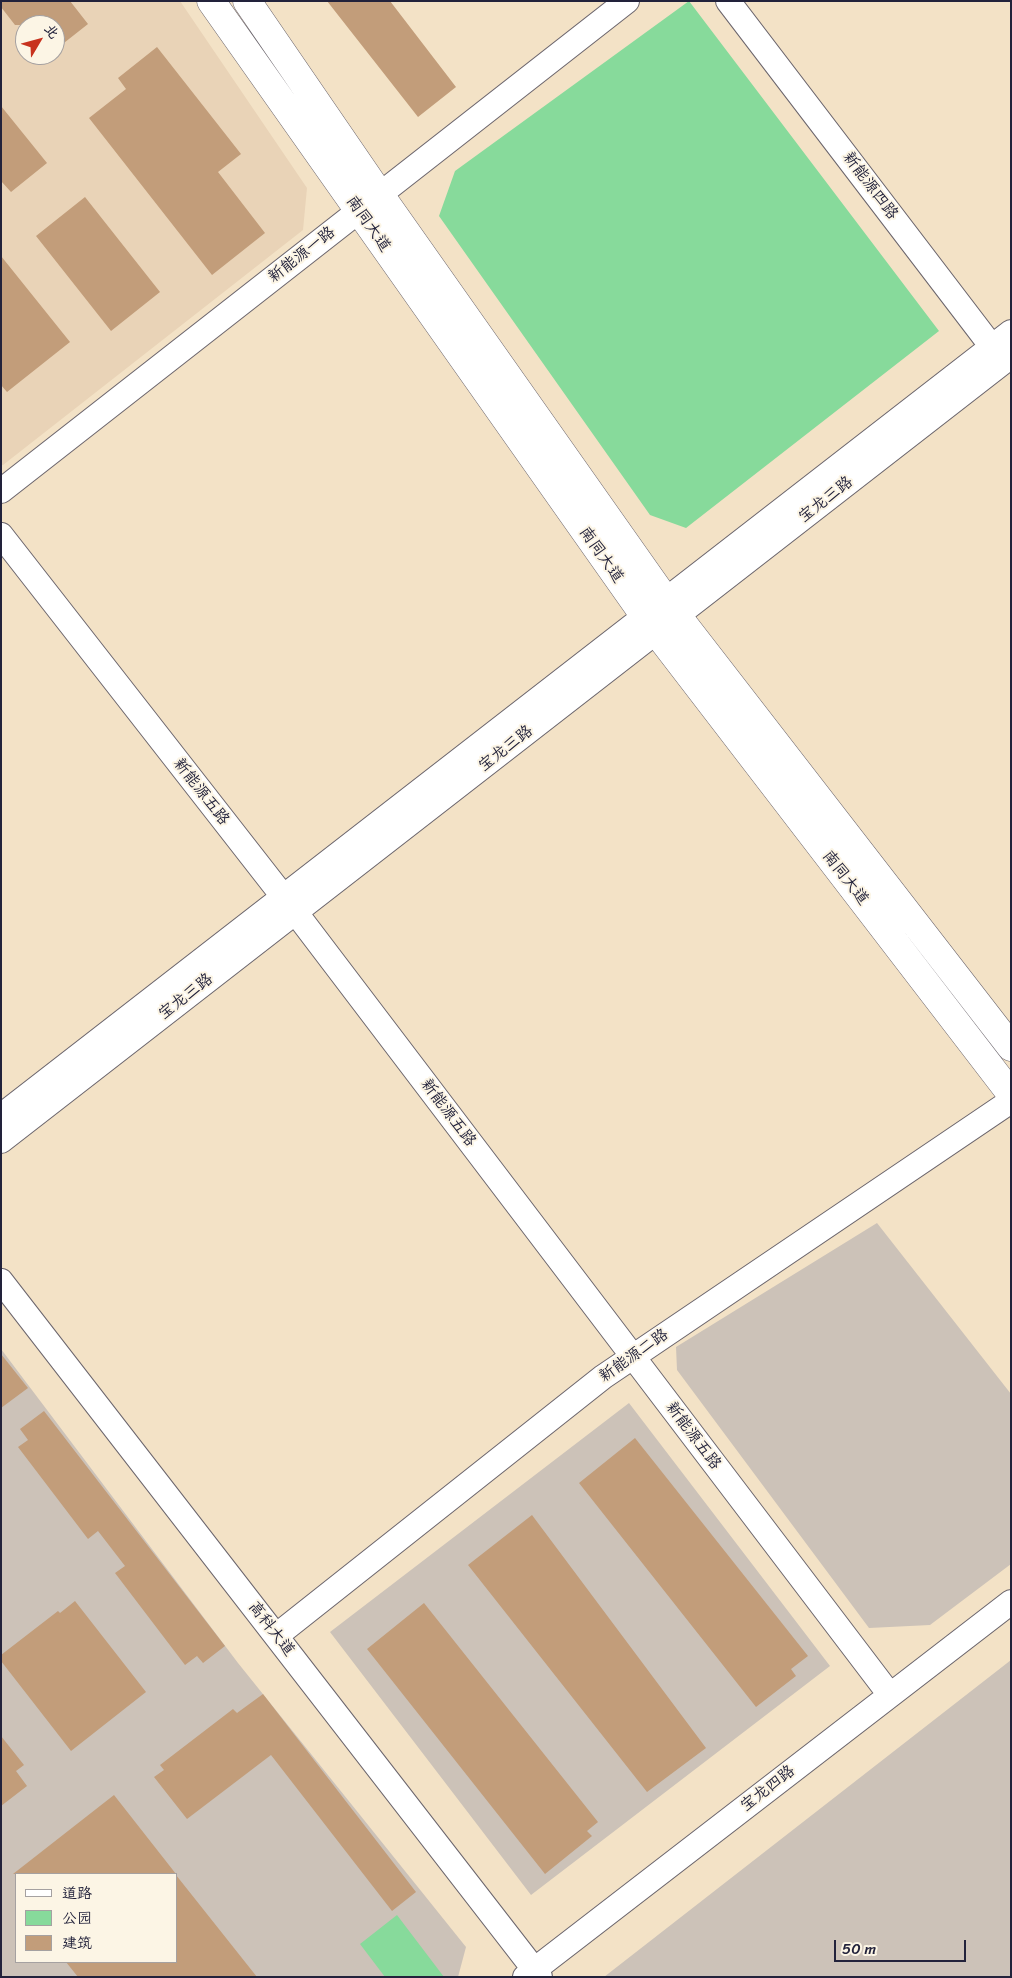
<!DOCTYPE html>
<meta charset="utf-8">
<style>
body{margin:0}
#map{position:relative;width:1012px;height:1978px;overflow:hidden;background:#f3e2c6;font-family:Sriracha,"LXGW WenKai TC",sans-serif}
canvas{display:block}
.frame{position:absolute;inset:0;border:2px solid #22223b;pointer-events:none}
.legend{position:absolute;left:15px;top:1873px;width:162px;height:90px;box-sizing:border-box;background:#fcf5e5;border:1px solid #a5a1a1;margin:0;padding:6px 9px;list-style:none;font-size:15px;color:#22223b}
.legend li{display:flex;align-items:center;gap:10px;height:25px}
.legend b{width:25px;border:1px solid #a5a1a1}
.north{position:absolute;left:15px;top:15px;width:50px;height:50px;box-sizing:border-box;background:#fcf5e5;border:1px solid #a5a1a1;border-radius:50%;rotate:53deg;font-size:14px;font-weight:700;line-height:20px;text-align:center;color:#22223b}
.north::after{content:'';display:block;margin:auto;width:18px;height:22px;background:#c8321e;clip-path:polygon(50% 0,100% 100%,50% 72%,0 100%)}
.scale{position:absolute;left:834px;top:1940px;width:132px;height:22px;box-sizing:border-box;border:2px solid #22223b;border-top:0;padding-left:6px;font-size:15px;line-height:18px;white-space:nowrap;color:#22223b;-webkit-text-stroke:4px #fcf5e5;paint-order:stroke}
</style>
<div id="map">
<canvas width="1012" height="1978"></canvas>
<div class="frame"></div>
<ul class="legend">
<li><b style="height:6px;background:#fff"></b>道路</li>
<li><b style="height:14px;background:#87da9b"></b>公园</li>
<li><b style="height:14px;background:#c29d7a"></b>建筑</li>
</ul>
<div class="north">北</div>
<div class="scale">50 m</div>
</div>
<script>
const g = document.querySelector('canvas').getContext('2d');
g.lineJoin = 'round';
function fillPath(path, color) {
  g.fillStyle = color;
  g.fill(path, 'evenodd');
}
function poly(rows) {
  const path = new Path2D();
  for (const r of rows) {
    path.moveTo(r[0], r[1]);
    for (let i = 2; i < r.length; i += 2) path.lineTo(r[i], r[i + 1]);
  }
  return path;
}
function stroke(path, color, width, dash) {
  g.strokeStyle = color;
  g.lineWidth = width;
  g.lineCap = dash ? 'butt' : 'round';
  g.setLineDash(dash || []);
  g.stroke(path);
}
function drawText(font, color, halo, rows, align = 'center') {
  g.font = font + ' Sriracha,"LXGW WenKai TC",sans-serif';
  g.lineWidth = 4;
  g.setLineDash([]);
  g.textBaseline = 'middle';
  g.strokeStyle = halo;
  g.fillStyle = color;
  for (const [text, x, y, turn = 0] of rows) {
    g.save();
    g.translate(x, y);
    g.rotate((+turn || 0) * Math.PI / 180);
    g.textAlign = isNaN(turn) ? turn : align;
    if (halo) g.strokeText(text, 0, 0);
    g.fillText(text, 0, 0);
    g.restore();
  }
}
const built = poly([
 [1,1,180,1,307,188,303,230,3,465,1,465],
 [25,25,55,25,55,55,25,55]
]);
const industrial = poly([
 [877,1223,1011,1394,1011,1564,930,1625,869,1628,677,1370,676,1347],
 [1,1349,238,1663,466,1947,458,1977,1,1977],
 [16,1874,176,1874,176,1962,16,1962],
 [629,1403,830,1666,531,1895,330,1632],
 [1011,1660,1011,1977,604,1977]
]);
const green = poly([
 [689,1,939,331,686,528,650,515,439,216,455,171],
 [397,1915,444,1977,385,1977,360,1944]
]);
const building = poly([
 [1,1,70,1,88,24,55,50,55,25,15,25,1,7],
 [327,1,390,1,456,87,418,117],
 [157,47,241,154,218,172,265,233,212,275,89,118,126,89,118,78],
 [1,106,47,163,11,192,1,181],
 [85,197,160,292,111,331,36,236],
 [1,256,70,342,7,392,1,385],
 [1,1354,28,1388,1,1408],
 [44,1411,225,1646,203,1663,197,1656,185,1665,115,1573,125,1566,98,1531,88,1539,18,1447,28,1440,20,1429],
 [635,1438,808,1656,791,1669,796,1676,756,1707,579,1483],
 [532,1515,706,1748,647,1792,468,1565],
 [75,1601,146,1692,71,1751,1,1661,1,1655,58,1611,60,1613],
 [424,1603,598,1822,587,1831,592,1836,545,1874,367,1649],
 [263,1694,416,1892,392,1911,271,1755,187,1819,154,1777,164,1770,160,1765,233,1709,237,1713],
 [1,1736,24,1765,16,1771,27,1786,1,1806],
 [114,1795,176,1874,13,1874],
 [176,1875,257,1977,78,1977,66,1962,176,1962]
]);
const minor = poly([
 [728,1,1002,360],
 [1,491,627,1],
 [1,535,296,913,890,1695],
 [1,1116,1011,332],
 [1,1141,1011,356],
 [1,1281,540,1977],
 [276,1636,603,1377,1011,1101],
 [525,1977,1011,1602]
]);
const major = poly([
 [211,1,651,625,1011,1094],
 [247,1,380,195,672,609,1011,1047]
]);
const streetNames = [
 ["新能源四路",870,186,53],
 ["南同大道",368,224,55],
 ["新能源一路",302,255,-38],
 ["宝龙三路",826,500,-38],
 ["南同大道",601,555,55],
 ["宝龙三路",506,749,-38],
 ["新能源五路",201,792,52],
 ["南同大道",845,878,52],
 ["宝龙三路",186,997,-38],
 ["新能源五路",448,1113,53],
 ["新能源二路",634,1356,-35],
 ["新能源五路",693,1436,53],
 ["高科大道",271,1629,52],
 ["宝龙四路",768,1789,-38]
];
fillPath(built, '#e9d3b7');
fillPath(industrial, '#ccc2b8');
fillPath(green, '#87da9b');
fillPath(building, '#c29d7a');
stroke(minor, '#6b656c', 26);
stroke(major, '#6b656c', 29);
stroke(minor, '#fff', 24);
stroke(major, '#fff', 28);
drawText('16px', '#22223b', '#fcf5e5', streetNames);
</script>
